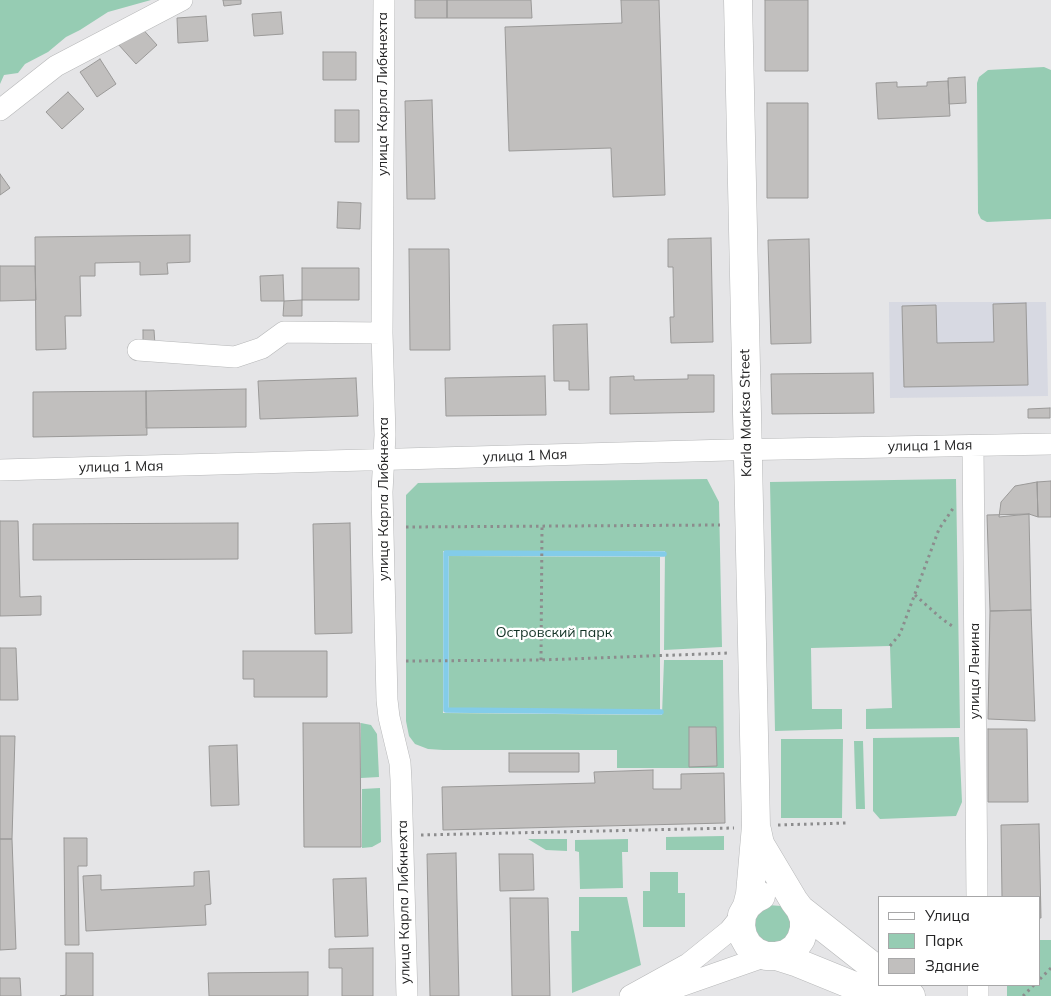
<!DOCTYPE html>
<meta charset="utf-8">
<style>
body{margin:0}
#map{position:relative;width:1051px;height:996px;overflow:hidden;background:#e5e5e7;font-family:Mulish,sans-serif}
canvas{display:block}
.legend{position:absolute;left:878px;top:896px;width:162px;height:90px;box-sizing:border-box;background:#fff;border:1px solid #a7a7a8;margin:0;padding:6px 9px;list-style:none;font-size:15px;color:#242425}
.legend li{display:flex;align-items:center;gap:10px;height:25px}
.legend b{width:25px;border:1px solid #a7a7a8}
</style>
<div id="map">
<canvas width="1051" height="996"></canvas>
<ul class="legend">
<li><b style="height:6px;background:#fff"></b>Улица</li>
<li><b style="height:14px;background:#96ccb3"></b>Парк</li>
<li><b style="height:14px;background:#c1bfbe"></b>Здание</li>
</ul>
</div>
<script>
const g = document.querySelector('canvas').getContext('2d');
g.lineJoin = 'round';
function fillPath(path, color) {
  g.fillStyle = color;
  g.fill(path, 'evenodd');
}
function poly(rows) {
  const path = new Path2D();
  for (const r of rows) {
    path.moveTo(r[0], r[1]);
    for (let i = 2; i < r.length; i += 2) path.lineTo(r[i], r[i + 1]);
  }
  return path;
}
function stroke(path, color, width, dash) {
  g.strokeStyle = color;
  g.lineWidth = width;
  g.lineCap = dash ? 'butt' : 'round';
  g.setLineDash(dash || []);
  g.stroke(path);
}
function drawText(font, color, halo, rows, align = 'center') {
  g.font = font + ' Mulish,sans-serif';
  g.lineWidth = 4.5;
  g.setLineDash([]);
  g.textBaseline = 'middle';
  g.strokeStyle = halo;
  g.fillStyle = color;
  for (const [text, x, y, turn = 0] of rows) {
    g.save();
    g.translate(x, y);
    g.rotate((+turn || 0) * Math.PI / 180);
    g.textAlign = isNaN(turn) ? turn : align;
    if (halo) g.strokeText(text, 0, 0);
    g.fillText(text, 0, 0);
    g.restore();
  }
}
const built = poly([
 [889,302,1046,302,1048,396,890,398]
]);
const green = poly([
 [0,0,151,0,108,12,80,30,66,37,48,52,25,64,18,73,4,75,0,84],
 [1044,67,1051,70,1051,219,987,222,981,219,978,213,977,83,979,77,988,70],
 [707,479,719,502,722,647,664,650,665,551,443,551,443,713,662,715,664,660,723,660,724,768,617,768,617,750,443,750,428,749,415,744,409,736,406,721,406,495,418,483],
 [956,479,960,728,866,729,866,709,892,708,890,646,811,648,812,709,842,709,842,729,775,731,770,482],
 [449,556,660,557,660,710,449,710],
 [361,723,371,725,377,734,379,777,361,778],
 [959,737,962,802,956,816,880,819,873,811,873,738],
 [781,739,843,739,842,818,781,818],
 [854,741,863,741,865,809,856,809],
 [380,788,381,842,372,847,362,848,362,789],
 [724,836,724,850,666,850,666,837],
 [528,839,567,839,567,851,546,850],
 [628,839,628,852,622,852,623,888,580,889,579,852,575,851,575,840],
 [650,872,678,872,678,893,685,893,685,927,643,927,643,891,650,891],
 [579,897,627,897,641,965,572,993,571,931,579,931],
 [768,905,781,906,791,915,791,935,774,945,756,937,753,918],
 [1040,940,1051,940,1051,996,1007,996,1007,985,1040,985]
]);
const stream = poly([
 [661,712,446,710,446,553,664,554]
]);
const building = poly([
 [223,0,241,0,241,4,224,6,223,0],
 [415,0,447,0,447,18,415,18,415,0],
 [447,0,531,0,532,18,447,18,447,0],
 [621,0,659,0,665,195,613,197,611,148,509,151,505,27,622,23,621,0],
 [765,0,808,0,808,71,765,71,765,0],
 [281,12,283,34,254,36,252,14,281,12],
 [206,16,208,41,178,43,177,18,206,16],
 [139,25,157,45,136,64,118,44,139,25],
 [323,52,356,52,356,80,323,80,323,52],
 [100,59,116,84,97,97,80,72,100,59],
 [965,77,966,103,949,104,948,78,965,77],
 [948,81,950,116,878,119,876,83,897,82,897,87,927,86,927,82,948,81],
 [68,92,84,109,62,129,46,112,68,92],
 [432,100,435,199,407,199,405,101,432,100],
 [767,103,808,103,808,198,767,198,767,103],
 [335,110,359,110,359,142,335,142,335,110],
 [0,174,10,188,0,195,0,174],
 [338,202,361,203,360,229,337,228,338,202],
 [190,235,190,262,167,263,168,274,140,275,140,262,95,263,95,276,80,276,81,316,65,316,66,349,36,350,35,237,190,235],
 [711,238,713,342,671,343,670,317,674,317,673,267,668,267,668,239,711,238],
 [809,239,811,343,771,344,768,240,809,239],
 [409,249,449,249,450,350,410,350,409,249],
 [0,266,35,266,36,300,0,301,0,266],
 [302,268,359,268,359,300,302,300,302,268],
 [283,275,284,301,261,301,260,276,283,275],
 [302,300,302,316,283,316,284,301,302,300],
 [1026,303,1028,385,904,387,902,306,936,305,937,343,994,342,993,304,1026,303],
 [587,324,589,390,569,390,569,381,554,381,553,325,587,324],
 [143,330,154,330,155,345,143,345,143,330],
 [873,373,874,413,772,414,771,374,873,373],
 [688,375,714,375,714,412,610,414,610,377,634,376,634,380,688,379,688,375],
 [545,376,546,415,446,416,445,378,545,376],
 [356,378,358,416,260,419,258,381,356,378],
 [246,389,246,427,146,428,146,391,246,389],
 [146,391,147,435,33,437,33,392,146,391],
 [1050,408,1050,418,1028,418,1028,409,1050,408],
 [1051,481,1051,517,1038,517,1037,482,1051,481],
 [1037,482,1038,517,1029,514,999,517,1001,502,1015,486,1037,482],
 [1029,514,1031,610,990,611,987,515,1029,514],
 [0,521,18,521,20,597,41,596,41,615,0,616,0,521],
 [238,523,238,559,33,560,33,524,238,523],
 [350,523,352,633,315,634,313,524,350,523],
 [1031,610,1035,721,988,719,990,611,1031,610],
 [0,648,16,648,18,700,0,700,0,648],
 [243,651,327,651,327,697,254,697,254,679,243,679,243,651],
 [303,723,360,723,361,847,304,847,303,723],
 [689,727,716,727,717,766,689,767,689,727],
 [988,729,1027,729,1028,802,988,802,988,729],
 [0,736,15,736,12,839,0,839,0,736],
 [237,745,239,805,211,806,209,746,237,745],
 [509,753,579,753,579,772,509,772,509,753],
 [653,770,653,789,681,789,681,774,724,773,725,823,443,830,442,787,595,783,594,772,653,770],
 [1039,824,1041,918,1040,918,1040,897,1002,897,1001,825,1039,824],
 [64,838,87,838,87,866,78,866,79,945,65,945,64,838],
 [0,839,12,839,16,949,0,950,0,839],
 [456,853,459,996,430,996,427,854,456,853],
 [499,854,533,854,534,890,500,891,499,854],
 [209,871,211,904,205,905,206,925,86,931,83,876,101,875,101,890,194,886,194,872,209,871],
 [366,878,368,936,335,937,333,879,366,878],
 [510,898,548,898,550,996,512,996,510,898],
 [373,948,373,996,342,996,342,968,329,968,329,949,373,948],
 [66,953,93,953,93,996,60,996,66,995,66,953],
 [308,972,308,996,209,996,208,973,308,972],
 [0,978,20,978,21,996,0,996,0,978]
]);
const path = poly([
 [406,527,720,525],
 [915,595,942,619,955,628],
 [890,646,900,634,939,529,954,507],
 [541,660,542,527],
 [406,661,541,660,730,653],
 [778,825,847,823],
 [421,835,734,828],
 [1040,979,1051,968],
 [1023,996,1034,985]
]);
const minor = poly([
 [384,0,382,333,385,435,382,492,387,700,389,717,400,763,401,780,407,996],
 [0,110,56,66,182,0],
 [138,350,235,357,262,348,284,332,382,333],
 [973,446,977,897],
 [0,470,729,450,1051,444],
 [978,985,978,996],
 [650,995,672,989,766,956],
 [630,996,688,964,729,931,742,915]
]);
const major = poly([
 [738,0,756,826,750,894,747,906],
 [757,830,760,844,794,901,800,909,880,972],
 [761,896,755,899,747,906,742,915,741,926,743,936,748,945,756,952,766,956,776,956,786,954,795,948,801,939,804,929,804,919,800,909],
 [776,956,798,963,879,996],
 [897,985,911,996]
]);
const streetNames = [
 ["улица Карла Либкнехта",383,94,-90],
 ["Karla Marksa Street",746,413,-91],
 ["улица 1 Мая",930,446,-1],
 ["улица 1 Мая",525,456,-2],
 ["улица 1 Мая",121,467,-1],
 ["улица Карла Либкнехта",384,499,-90],
 ["улица Ленина",975,671,-90],
 ["улица Карла Либкнехта",404,902,-91]
];
const parkNames = [
 ["Островский парк",554,633]
];
fillPath(built, '#d7d9e2');
fillPath(green, '#96ccb3');
stroke(stream, '#83cce9', 5.5);
fillPath(building, '#c1bfbe');
stroke(building, '#9a9998', 1);
stroke(minor, '#b6b7b8', 22);
stroke(major, '#b6b7b8', 29);
stroke(path, '#8c8c8d', 3, [2.5, 4]);
stroke(minor, '#fff', 21);
stroke(major, '#fff', 28);
drawText('14px', '#242425', '#fff', streetNames);
drawText('14px', '#133225', '#fff', parkNames);
</script>
